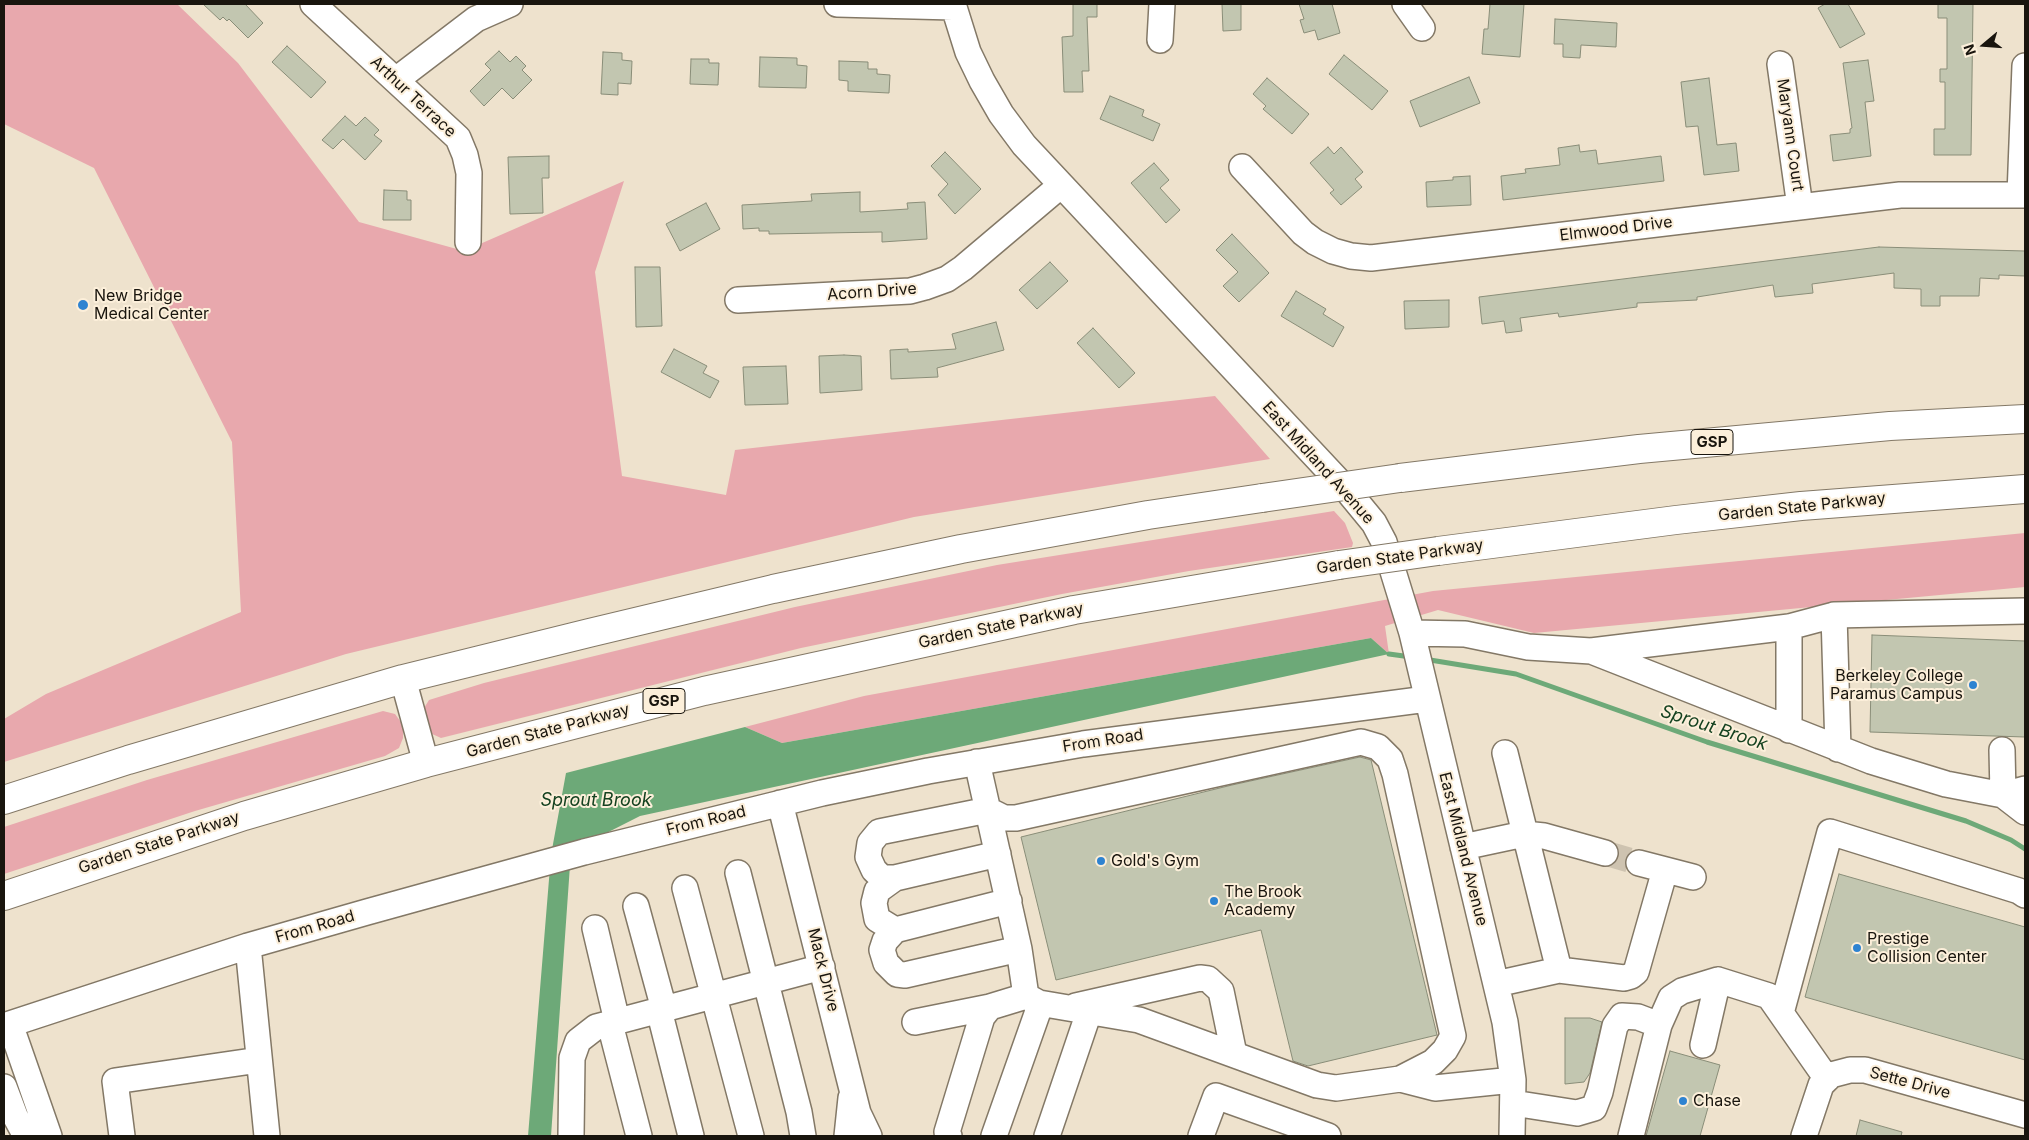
<!DOCTYPE html>
<style>
body{margin:0}
#map{position:relative;width:2029px;height:1140px;overflow:hidden;background:#eee2cd;font-family:Inter,sans-serif}
canvas{display:block}
.frame{position:absolute;inset:0;border:5px solid #19150e;pointer-events:none}
.north{position:absolute;left:1959px;top:20px;width:50px;height:50px;-webkit-text-stroke:4px #fcefda;paint-order:stroke;rotate:252deg;font-size:14px;font-weight:700;line-height:20px;text-align:center;color:#19150e}
.north::after{content:'';display:block;margin:auto;width:18px;height:22px;background:#19150e;clip-path:polygon(50% 0,100% 100%,50% 72%,0 100%)}
</style>
<div id="map">
<canvas width="2029" height="1140"></canvas>
<div class="frame"></div>
<div class="north">N</div>
</div>
<script>
const g = document.querySelector('canvas').getContext('2d');
g.lineJoin = 'round';
function fillPath(path, color) {
  g.fillStyle = color;
  g.fill(path, 'evenodd');
}
function poly(rows) {
  const path = new Path2D();
  for (const r of rows) {
    path.moveTo(r[0], r[1]);
    for (let i = 2; i < r.length; i += 2) path.lineTo(r[i], r[i + 1]);
  }
  return path;
}
function stroke(path, color, width, dash) {
  g.strokeStyle = color;
  g.lineWidth = width;
  g.lineCap = dash ? 'butt' : 'round';
  g.setLineDash(dash || []);
  g.stroke(path);
}
function drawText(font, color, halo, rows, align = 'center') {
  g.font = font + ' Inter,sans-serif';
  g.lineWidth = 4;
  g.setLineDash([]);
  g.textBaseline = 'middle';
  g.strokeStyle = halo;
  g.fillStyle = color;
  for (const [text, x, y, turn = 0] of rows) {
    g.save();
    g.translate(x, y);
    g.rotate((+turn || 0) * Math.PI / 180);
    g.textAlign = isNaN(turn) ? turn : align;
    if (halo) g.strokeText(text, 0, 0);
    g.fillText(text, 0, 0);
    g.restore();
  }
}
const green = poly([
 [4,4,177,4,238,63,359,222,464,251,624,181,595,272,622,476,726,495,735,450,1215,396,1270,459,914,517,346,654,4,762,4,719,46,694,241,612,232,442,94,168,4,124],
 [1334,511,1345,523,1353,543,1352,547,1189,571,1062,594,801,648,441,738,430,733,421,713,429,700,484,683,795,607,997,565],
 [2025,533,2025,587,1534,633,1438,610,1385,626,1389,654,1371,638,782,743,745,727,864,696,1433,591],
 [383,711,395,714,403,725,403,738,399,748,385,756,195,811,4,874,4,827,147,780]
]);
const water = poly([
 [1371,638,1389,654,640,816,571,851,551,1136,528,1136,551,855,566,773,745,727,782,743]
]);
const stream = poly([
 [1389,654,1411,657],
 [1424,659,1516,674,1707,742,1966,821,2011,840,2025,849]
]);
const building = poly([
 [203,4,245,4,263,23,248,38,229,19,227,21,223,17,220,20,203,4],
 [1073,4,1097,4,1097,17,1087,17,1089,71,1082,71,1083,92,1064,92,1062,37,1073,36,1073,4],
 [1222,4,1241,4,1241,30,1223,31,1222,4],
 [1299,4,1332,4,1340,33,1318,40,1315,30,1304,33,1300,20,1304,19,1299,4],
 [1490,4,1524,4,1520,57,1482,54,1484,29,1488,29,1490,4],
 [1825,4,1848,4,1865,34,1840,48,1818,8,1825,4],
 [1938,4,1973,4,1971,155,1934,155,1934,129,1945,129,1945,82,1940,82,1940,69,1947,69,1947,18,1938,18,1938,4],
 [1555,19,1617,23,1616,47,1581,45,1580,58,1563,57,1563,44,1554,44,1555,19],
 [287,46,326,82,311,98,272,62,287,46],
 [499,51,510,62,516,56,526,66,522,70,532,80,513,99,502,88,484,106,470,91,491,70,485,64,499,51],
 [603,52,622,53,622,60,632,61,631,84,618,83,618,95,601,94,603,52],
 [1344,55,1388,91,1372,110,1329,74,1344,55],
 [760,57,797,58,797,65,807,66,806,88,759,87,760,57],
 [691,59,709,59,709,63,719,63,718,85,690,84,691,59],
 [1868,60,1874,101,1865,102,1871,156,1833,161,1830,135,1850,133,1850,129,1852,128,1843,63,1868,60],
 [839,61,868,62,868,69,877,69,877,74,890,75,889,93,848,91,848,81,839,80,839,61],
 [1469,77,1480,103,1420,127,1410,101,1469,77],
 [1267,78,1309,114,1292,134,1263,109,1266,106,1253,94,1267,78],
 [1709,78,1717,145,1736,143,1739,171,1704,175,1698,126,1686,127,1681,82,1709,78],
 [1110,96,1144,110,1142,116,1160,124,1153,141,1100,119,1110,96],
 [345,116,356,126,365,117,379,130,374,135,382,141,365,160,343,139,333,149,322,140,345,116],
 [1579,145,1580,152,1596,150,1598,164,1661,156,1664,181,1503,200,1501,176,1526,173,1525,169,1560,165,1558,148,1579,145],
 [1328,147,1334,154,1341,147,1363,172,1355,179,1362,187,1341,205,1330,193,1334,190,1310,163,1328,147],
 [945,152,981,189,955,214,938,195,948,184,931,166,945,152],
 [549,156,549,178,542,178,543,213,510,214,508,157,549,156],
 [1154,163,1169,180,1160,188,1180,210,1166,223,1131,183,1154,163],
 [1470,176,1471,205,1427,207,1426,182,1453,180,1453,177,1470,176],
 [384,190,407,191,407,200,411,200,411,220,383,220,384,190],
 [860,192,860,212,908,209,907,203,925,202,927,239,882,242,882,232,769,234,769,231,759,231,759,228,743,229,742,205,812,201,811,194,860,192],
 [706,203,720,229,680,251,666,224,706,203],
 [1232,234,1269,273,1239,302,1223,286,1238,272,1216,250,1232,234],
 [1879,247,2025,251,2025,276,1999,275,1999,279,1980,278,1979,296,1940,296,1940,306,1921,306,1921,289,1894,288,1894,273,1812,284,1813,293,1775,297,1773,285,1697,297,1697,300,1637,303,1637,307,1559,317,1558,313,1520,318,1522,331,1506,333,1504,321,1482,324,1479,297,1879,247],
 [1050,262,1068,281,1037,309,1019,290,1050,262],
 [635,267,660,267,662,326,636,327,635,267],
 [1296,291,1326,309,1323,314,1344,327,1333,347,1281,316,1296,291],
 [1449,300,1449,327,1405,329,1404,301,1449,300],
 [996,322,1004,350,937,368,938,377,891,379,890,350,908,349,908,352,956,349,952,334,996,322],
 [1093,328,1135,373,1119,388,1077,343,1093,328],
 [674,349,707,366,703,373,719,381,710,398,661,372,674,349],
 [844,355,861,356,862,390,820,393,819,356,844,355],
 [786,366,788,404,745,405,743,367,786,366],
 [1872,635,2025,641,2025,737,1870,732,1872,635],
 [1360,757,1371,760,1437,1035,1308,1066,1293,1061,1261,930,1056,980,1021,837,1232,785,1360,757],
 [1839,874,2025,927,2025,1060,1805,997,1839,874],
 [1565,1018,1590,1018,1602,1022,1590,1073,1584,1082,1565,1084,1565,1018],
 [1670,1051,1720,1065,1700,1136,1646,1136,1670,1051],
 [1860,1120,1902,1132,1901,1136,1856,1136,1860,1120]
]);
const minorTunnel = poly([
 [1605,853,1639,863]
]);
const minor = poly([
 [313,4,458,138,465,155,469,173,468,242],
 [837,4,953,7],
 [953,4,968,52,982,81,1001,114,1024,145,1346,489,1374,523,1384,542,1412,633,1505,1022,1513,1080,1512,1136],
 [1405,4,1422,28],
 [1160,40,1162,4],
 [1780,64,1800,207],
 [396,80,476,19,510,4],
 [1242,167,1303,233,1315,242,1333,251,1351,256,1371,258,1900,195,2025,195],
 [2020,195,2025,66],
 [738,300,910,291,925,287,947,279,963,268,1060,186],
 [1834,615,1838,749],
 [1789,627,1789,730],
 [1412,633,1465,634,1528,647,1591,651,1789,627,1834,615,2025,611],
 [1594,652,1871,761,1946,784,2003,795,2025,812],
 [403,679,426,763],
 [2002,750,2003,795,2025,789],
 [1505,753,1559,970],
 [977,762,1019,949,1026,996],
 [780,803,858,1113,869,1136],
 [1463,847,1524,834,1544,836,1605,853],
 [998,854,895,878,882,878,874,870,868,857,870,843,879,832,988,810,1004,818,1016,818,1361,742,1378,747,1390,759,1395,774,1453,1036,1445,1050,1433,1062,1400,1079],
 [1639,863,1693,877],
 [738,873,799,1112,803,1136],
 [895,878,877,891,874,903,877,919,895,930,1009,901],
 [685,888,751,1136],
 [636,906,664,1009],
 [595,928,617,1021],
 [895,930,885,941,882,950,886,963,897,974,905,975,1019,949],
 [248,946,267,1136],
 [1496,984,1559,970,1624,978,1631,976,1636,972,1665,870],
 [1076,1006,1200,978,1208,979,1221,991,1234,1054],
 [659,1010,691,1136],
 [1781,1013,1830,832,2019,891,2025,895],
 [915,1022,990,1007],
 [10,1024,49,1136],
 [610,1024,639,1136],
 [4,1026,248,946,367,912,584,852,822,793,928,771,1083,744,1427,699],
 [1703,1045,1718,980,1769,996,1827,1079],
 [4,1087,15,1116,26,1136],
 [1513,1103,1577,1113,1594,1108,1600,1092,1615,1026,1622,1016,1638,1017,1659,1025,1671,998,1682,991,1718,980],
 [122,1136,115,1081,259,1060],
 [571,1136,572,1058,578,1041,596,1027,822,967],
 [847,1136,851,1098],
 [949,1136,947,1132,982,1017,990,1007,1026,996,1039,1003,1139,1020,1317,1085,1336,1088,1400,1079,1435,1088,1513,1080],
 [994,1136,1037,1014,1039,1003],
 [1047,1136,1089,1012],
 [1201,1136,1216,1096,1328,1136],
 [1631,1136,1659,1025],
 [1804,1136,1821,1085,1831,1075,1850,1070,1865,1070,2025,1115]
]);
const highway = poly([
 [1400,478,1639,449,1890,426,2025,419],
 [1438,551,1676,520,1801,506,2025,489],
 [4,800,128,760,403,679,589,633,773,589,961,549,1148,515,1262,498],
 [4,896,244,816,426,763,704,691,1074,610,1339,565]
]);
const highwayBridge = poly([
 [1262,498,1400,478],
 [1339,565,1438,551]
]);
const markers = [
 [83,305,6,"#2e83d1"],
 [1973,685,5,"#2e83d1"],
 [1101,861,5,"#2e83d1"],
 [1214,901,5,"#2e83d1"],
 [1857,948,5,"#2e83d1"],
 [1683,1101,5,"#2e83d1"]
];
const shields = [
 [1712,442,42],
 [664,701,42]
];
const shieldNames = [
 ["GSP",1712,442],
 ["GSP",664,701]
];
const streetNames = [
 ["Arthur Terrace",413,97,43],
 ["Maryann Court",1790,135,82],
 ["Elmwood Drive",1616,229,-7],
 ["Acorn Drive",872,292,-4],
 ["East Midland Avenue",1318,463,48],
 ["Garden State Parkway",1802,507,-6],
 ["Garden State Parkway",1400,557,-8],
 ["Garden State Parkway",1001,626,-12],
 ["Garden State Parkway",548,731,-15],
 ["From Road",1103,741,-9],
 ["From Road",706,821,-14],
 ["Garden State Parkway",159,843,-18],
 ["East Midland Avenue",1463,849,76],
 ["From Road",315,927,-16],
 ["Mack Drive",823,970,76],
 ["Sette Drive",1910,1083,15]
];
const poiNames = [
 ["New Bridge",94,296],
 ["Medical Center",94,314],
 ["Berkeley College",1963,676,"right"],
 ["Paramus Campus",1963,694,"right"],
 ["Gold's Gym",1111,861],
 ["The Brook",1224,892],
 ["Academy",1224,910],
 ["Prestige",1867,939],
 ["Collision Center",1867,957],
 ["Chase",1693,1101]
];
const waterNames = [
 ["Sprout Brook",1714,728,18],
 ["Sprout Brook",596,801]
];
fillPath(green, '#e8a8ad');
fillPath(water, '#6da978');
stroke(stream, '#6da978', 5);
fillPath(building, '#c2c6b0');
stroke(building, '#898d78', 1);
stroke(minorTunnel, '#cec3b0', 25, [25, 12]);
stroke(minor, '#837866', 28);
stroke(highway, '#837866', 30);
stroke(minor, '#fff', 25);
stroke(highway, '#fff', 28);
stroke(highwayBridge, '#837866', 30, []);
stroke(highwayBridge, '#fff', 28);
for (const [x, y, r, color] of markers) {
  const dot = new Path2D();
  dot.arc(x, y, r, 0, 2 * Math.PI);
  g.fillStyle = color;
  g.fill(dot);
  stroke(dot, '#fcefda', 2);
}
for (const [x, y, w] of shields) {
  const box = new Path2D();
  box.roundRect(x - w / 2, y - 12.5, w, 25, 4);
  g.fillStyle = '#fcefda';
  g.fill(box);
  stroke(box, '#19150e', 1);
}
drawText('bold 15px', '#19150e', null, shieldNames);
drawText('16px', '#19150e', '#fcefda', streetNames);
drawText('16px', '#19150e', '#fcefda', poiNames, 'left');
drawText('italic 18px', '#154220', '#fcefda', waterNames);
</script>
